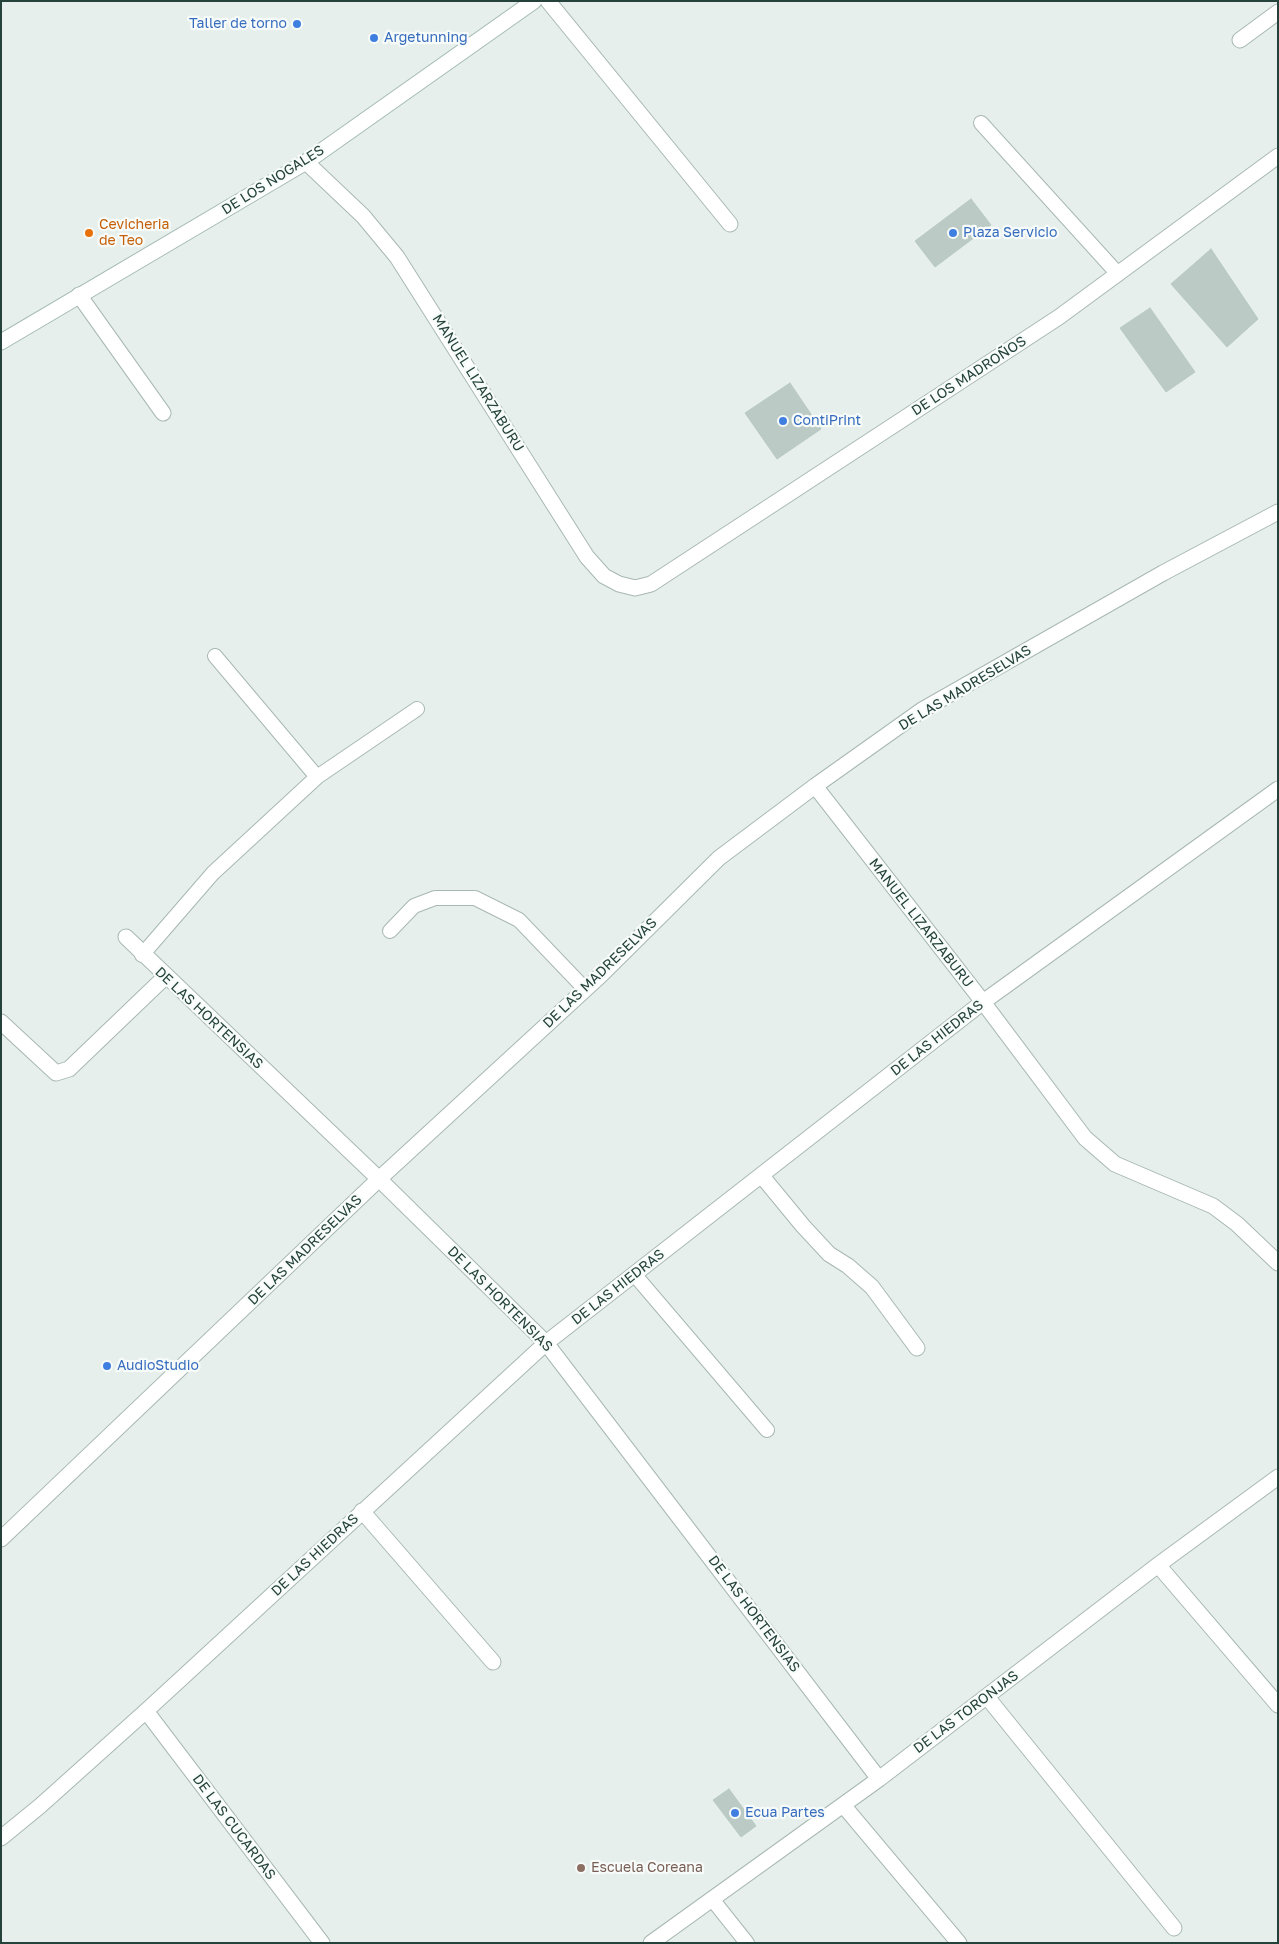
<!DOCTYPE html>
<meta charset="utf-8">
<style>
body{margin:0}
#map{position:relative;width:1279px;height:1944px;overflow:hidden;background:#e6efeb;font-family:"Golos Text",sans-serif}
canvas{display:block}
.frame{position:absolute;inset:0;border:2px solid #24423a;pointer-events:none}
</style>
<div id="map">
<canvas width="1279" height="1944"></canvas>
<div class="frame"></div>
</div>
<script>
const g = document.querySelector('canvas').getContext('2d');
g.lineJoin = 'round';
function fillPath(path, color) {
  g.fillStyle = color;
  g.fill(path, 'evenodd');
}
function poly(rows) {
  const path = new Path2D();
  for (const r of rows) {
    path.moveTo(r[0], r[1]);
    for (let i = 2; i < r.length; i += 2) path.lineTo(r[i], r[i + 1]);
  }
  return path;
}
function stroke(path, color, width, dash) {
  g.strokeStyle = color;
  g.lineWidth = width;
  g.lineCap = dash ? 'butt' : 'round';
  g.setLineDash(dash || []);
  g.stroke(path);
}
function drawText(font, color, halo, rows, align = 'center') {
  g.font = font + ' "Golos Text",sans-serif';
  g.lineWidth = 4.5;
  g.setLineDash([]);
  g.textBaseline = 'middle';
  g.strokeStyle = halo;
  g.fillStyle = color;
  for (const [text, x, y, turn = 0] of rows) {
    g.save();
    g.translate(x, y);
    g.rotate((+turn || 0) * Math.PI / 180);
    g.textAlign = isNaN(turn) ? turn : align;
    if (halo) g.strokeText(text, 0, 0);
    g.fillText(text, 0, 0);
    g.restore();
  }
}
const building = poly([
 [971,199,991,225,935,267,915,241,971,199],
 [1211,249,1258,319,1227,347,1171,284,1211,249],
 [1150,308,1195,372,1166,392,1120,328,1150,308],
 [790,383,821,429,777,459,745,413,790,383],
 [729,1789,756,1826,741,1837,713,1800,729,1789]
]);
const lane = poly([
 [981,123,1118,274],
 [215,656,317,777],
 [390,931,414,906,435,898,475,898,519,920,585,989],
 [142,955,213,873,317,777,417,709],
 [634,1274,767,1430],
 [712,1899,747,1943]
]);
const street = poly([
 [548,1,730,224],
 [1240,40,1278,12],
 [306,162,363,216,397,257,587,557,604,576,619,584,635,588,651,584,1059,317,1278,156],
 [79,295,163,413],
 [815,786,983,1002,1085,1138,1115,1164,1213,1206,1237,1224,1278,1263],
 [126,937,379,1179,546,1343,879,1779],
 [1,1022,56,1073,69,1069,166,976],
 [761,1175,803,1226,829,1254,848,1266,872,1287,917,1348],
 [362,1511,493,1662],
 [1,1539,379,1179,601,975,719,858,815,786,922,710,1163,573,1278,512],
 [1158,1565,1278,1705],
 [987,1697,1174,1928],
 [146,1711,322,1943],
 [843,1805,959,1943],
 [1,1838,40,1806,146,1711,546,1343,983,1002,1278,789],
 [651,1943,879,1779,1158,1565,1278,1477]
]);
const secondary = poly([
 [1,342,306,162,534,1]
]);
const markers = [
 [297,24,5,"#3f7fe0"],
 [374,38,5,"#3f7fe0"],
 [89,233,5,"#e8710a"],
 [953,233,5,"#3f7fe0"],
 [783,421,5,"#3f7fe0"],
 [107,1366,5,"#3f7fe0"],
 [735,1813,5,"#3f7fe0"],
 [581,1868,5,"#8d6e63"]
];
const shopNames = [
 ["Taller de torno",287,24,"right"],
 ["Argetunning",384,38],
 ["Plaza Servicio",963,233],
 ["ContiPrint",793,421],
 ["AudioStudio",117,1366],
 ["Ecua Partes",745,1813]
];
const streetNames = [
 ["DE LOS NOGALES",273,180,-32],
 ["DE LOS MADROÑOS",969,376,-33],
 ["MANUEL LIZARZABURU",478,383,58],
 ["DE LAS MADRESELVAS",965,688,-31],
 ["MANUEL LIZARZABURU",921,923,52],
 ["DE LAS MADRESELVAS",600,973,-44],
 ["DE LAS HORTENSIAS",209,1018,43],
 ["DE LAS HIEDRAS",937,1038,-38],
 ["DE LAS MADRESELVAS",305,1250,-44],
 ["DE LAS HIEDRAS",618,1287,-38],
 ["DE LAS HORTENSIAS",500,1299,45],
 ["DE LAS HIEDRAS",315,1555,-43],
 ["DE LAS HORTENSIAS",754,1614,53],
 ["DE LAS TORONJAS",966,1712,-37],
 ["DE LAS CUCARDAS",234,1827,53]
];
const foodNames = [
 ["Cevicheria",99,225],
 ["de Teo",99,241]
];
const educationNames = [
 ["Escuela Coreana",591,1868]
];
fillPath(building, '#bbcac4');
stroke(building, '#b8c9c2', 1);
stroke(lane, '#a8b8b2', 16);
stroke(street, '#a8b8b2', 17);
stroke(secondary, '#a4bbb3', 17);
stroke(lane, '#fff', 14);
stroke(street, '#fff', 15);
stroke(secondary, '#fff', 15);
for (const [x, y, r, color] of markers) {
  const dot = new Path2D();
  dot.arc(x, y, r, 0, 2 * Math.PI);
  g.fillStyle = color;
  g.fill(dot);
  stroke(dot, '#f7fbf9', 2);
}
drawText('14px', '#366cbe', '#f7fbf9', shopNames, 'left');
drawText('14px', '#24423a', '#f7fbf9', streetNames);
drawText('14px', '#c56008', '#f7fbf9', foodNames, 'left');
drawText('14px', '#785e54', '#f7fbf9', educationNames, 'left');
</script>
